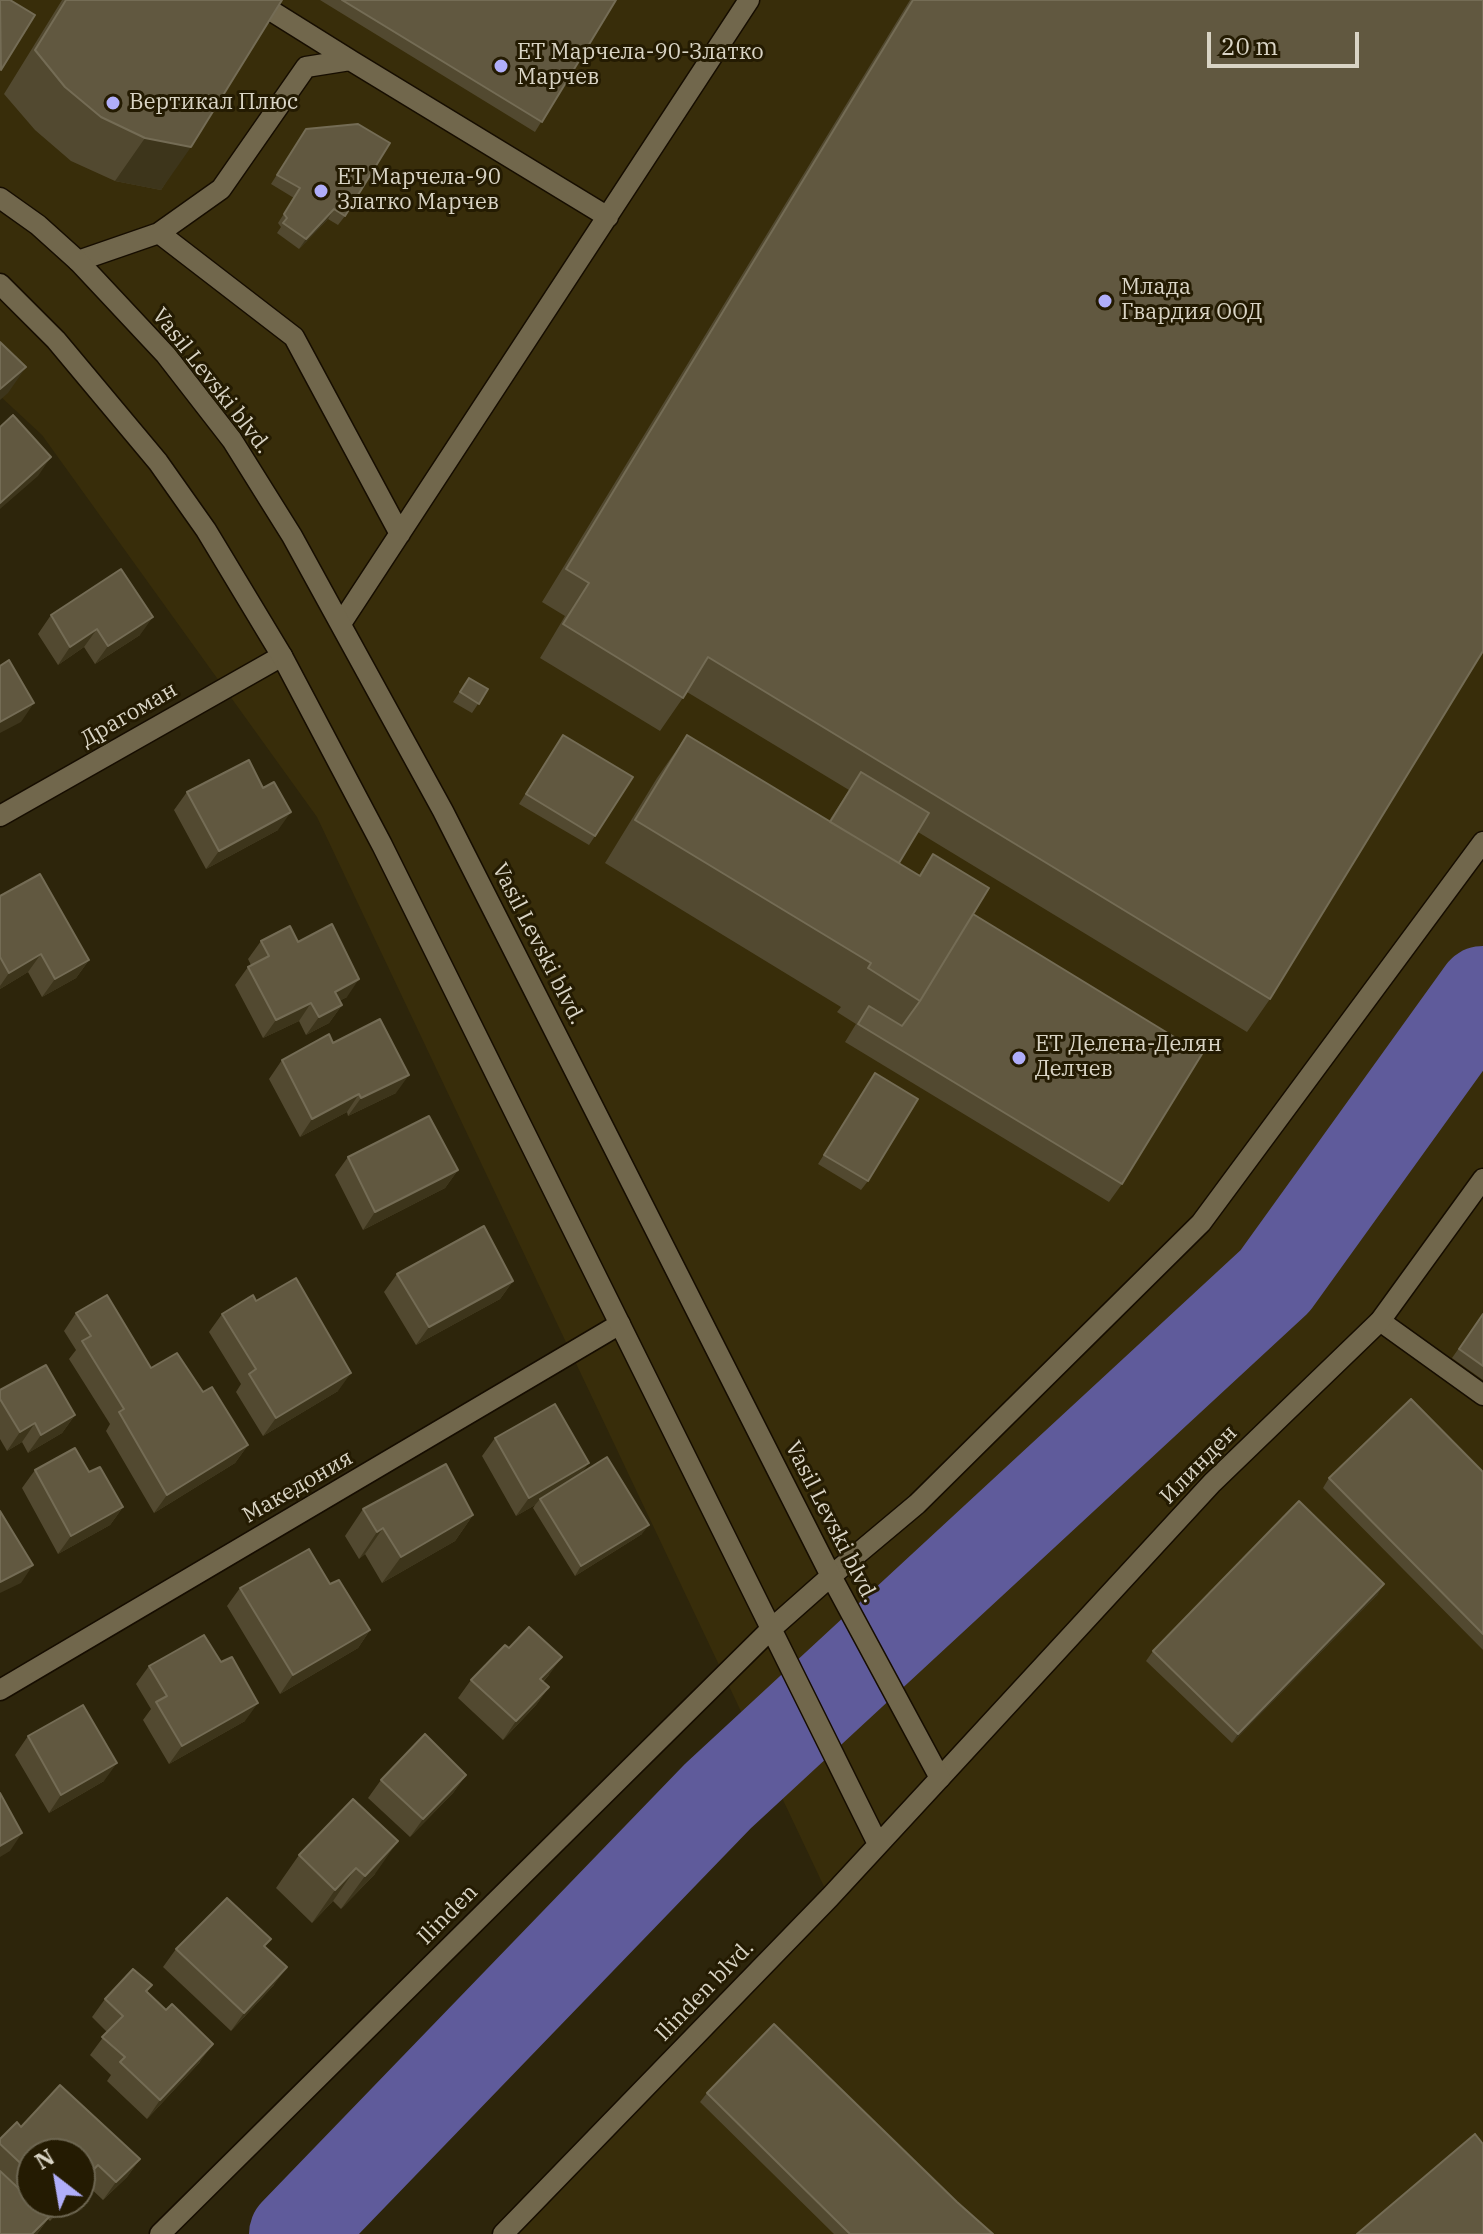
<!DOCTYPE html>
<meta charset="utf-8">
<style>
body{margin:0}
#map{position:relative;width:1483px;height:2234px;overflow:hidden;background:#2d250b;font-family:"IBM Plex Serif",serif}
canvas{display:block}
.north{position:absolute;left:16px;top:2138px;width:80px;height:80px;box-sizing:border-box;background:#241b02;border:2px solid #6c6550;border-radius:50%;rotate:329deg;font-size:22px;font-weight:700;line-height:32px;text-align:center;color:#d9d4c5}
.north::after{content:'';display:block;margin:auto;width:28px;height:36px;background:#b0aefa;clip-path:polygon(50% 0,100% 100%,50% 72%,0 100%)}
.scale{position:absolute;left:1207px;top:32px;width:152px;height:36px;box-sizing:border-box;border:4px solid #d9d4c5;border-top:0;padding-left:10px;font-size:24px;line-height:28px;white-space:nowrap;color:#d9d4c5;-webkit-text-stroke:6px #241b02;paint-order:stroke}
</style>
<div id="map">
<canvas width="1483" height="2234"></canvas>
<div class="north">N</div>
<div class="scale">20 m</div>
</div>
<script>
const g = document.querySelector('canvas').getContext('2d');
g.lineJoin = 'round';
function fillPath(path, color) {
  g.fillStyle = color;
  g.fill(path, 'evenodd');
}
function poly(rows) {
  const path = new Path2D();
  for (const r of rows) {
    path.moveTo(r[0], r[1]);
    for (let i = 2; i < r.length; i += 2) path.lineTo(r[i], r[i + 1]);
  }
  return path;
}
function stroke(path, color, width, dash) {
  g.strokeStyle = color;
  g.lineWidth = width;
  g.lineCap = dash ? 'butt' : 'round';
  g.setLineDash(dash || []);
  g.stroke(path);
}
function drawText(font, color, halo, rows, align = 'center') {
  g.font = font + ' "IBM Plex Serif",serif';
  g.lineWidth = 6;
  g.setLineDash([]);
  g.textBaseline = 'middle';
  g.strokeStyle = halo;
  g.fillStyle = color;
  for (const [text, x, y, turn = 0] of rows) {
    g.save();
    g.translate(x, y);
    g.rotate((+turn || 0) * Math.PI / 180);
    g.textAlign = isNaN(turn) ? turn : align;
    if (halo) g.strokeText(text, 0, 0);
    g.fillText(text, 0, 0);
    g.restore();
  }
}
const built = poly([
 [0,0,1483,0,1483,2234,503,2234,829,1897,317,817,42,435,0,396]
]);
const river = poly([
 [295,2234,718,1796,1275,1281,1483,992]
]);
const service = poly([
 [254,0,350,60],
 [159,233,294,337,400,534],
 [78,261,159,233,221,189,306,67,350,60,608,217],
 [342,622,749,0],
 [1380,1321,1483,1395],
 [831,1576,917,1504,1201,1223,1483,842]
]);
const minor = poly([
 [0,816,282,656],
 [0,1690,620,1324],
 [940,1778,1212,1483,1380,1321,1483,1179]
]);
const secondary = poly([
 [0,198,38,225,78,261,166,355,232,440,292,536,443,811,831,1576,940,1778,830,1897,503,2234],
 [0,284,56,340,158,462,206,530,282,656,382,845,878,1844],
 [160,2234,770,1630,831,1576]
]);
const wall = poly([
 [62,0,282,0,161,190,115,181,71,161,35,130,4,94],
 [320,0,616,0,535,132],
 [910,0,1483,0,1270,999,1247,1032,918,832,899,863,919,875,933,854,973,914,1122,1184,1109,1202,845,1042,856,1024,837,1012,841,1007,605,863,657,778,687,735,829,821,849,790,687,692,660,731,540,658,565,616,542,602],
 [300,138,345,216,338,225,328,219,299,249,277,233,281,227,278,223,294,198,271,184],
 [51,615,140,635,95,664,84,647,58,665,38,634],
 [469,678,488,689,472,713,453,702],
 [557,744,595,836,589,845,519,804],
 [187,792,278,830,206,869,174,810],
 [0,896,89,960,76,978,42,997,28,972,0,989],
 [261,941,298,942,347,997,339,1001,342,1005,329,1023,306,1035,299,1021,263,1038,235,985,248,967,251,965,248,959],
 [333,1043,396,1093,348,1116,347,1112,300,1137,269,1079,282,1060],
 [875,1073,868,1181,861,1190,818,1164],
 [348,1157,458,1170,445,1188,363,1230,335,1175],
 [397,1274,513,1281,500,1299,416,1345,384,1292],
 [256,1301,338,1391,263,1436,236,1392,241,1384,209,1332,222,1314],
 [76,1313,151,1368,203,1392,248,1445,235,1463,154,1513,106,1431,110,1424,69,1359,76,1350,64,1331],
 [1483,1314,1483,1380,1452,1358],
 [0,1390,75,1415,62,1433,28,1453,22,1442,7,1451,0,1439],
 [495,1438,582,1473,642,1534,575,1576,533,1508,535,1505,516,1516,482,1456],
 [35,1470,89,1472,123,1507,110,1525,58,1554,22,1488],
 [1483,1472,1483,1650,1323,1488,1329,1478],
 [363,1509,473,1515,455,1541,382,1583,365,1554,359,1559,345,1536],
 [330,1584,370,1630,358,1648,280,1694,227,1606,240,1588],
 [1378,1594,1232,1743,1146,1661,1153,1651],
 [149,1666,245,1721,169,1764,143,1720,151,1709,136,1684],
 [549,1675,543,1682,549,1687,536,1705,503,1740,458,1698,471,1680],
 [28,1736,104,1781,49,1813,15,1755],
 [466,1775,453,1793,410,1837,368,1798,381,1780],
 [353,1799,375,1874,341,1909,333,1901,312,1923,276,1888,299,1855],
 [266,1947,274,1985,231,2031,163,1967,176,1949],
 [152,1985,147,1992,200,2062,147,2119,107,2081,111,2075,90,2055,107,2032,92,2017,105,1999],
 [707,2093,957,2202,993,2234,834,2234,700,2102],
 [21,2127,140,2159,127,2177,103,2200,85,2183,32,2154,32,2202,68,2202,50,2221,48,2219,37,2234,0,2234,0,2139]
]);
const shadedWall = poly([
 [145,138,191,147,161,190,115,181],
 [334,209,328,219,299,249,306,239],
 [26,367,8,393,0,400,0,389],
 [51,457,38,476,0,509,0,503],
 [153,617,140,635,95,664,108,646],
 [97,629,84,647,58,665,70,647],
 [34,703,21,722,0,733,0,722],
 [291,812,278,830,206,869,219,851],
 [41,954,28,972,0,989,0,986,9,973],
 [89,960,76,978,42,997,55,979],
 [359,979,347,997,322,1010,335,992],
 [311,1003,299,1021,263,1038,276,1020],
 [342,1005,329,1023,306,1035,319,1017],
 [409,1075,396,1093,348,1116,361,1098],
 [359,1094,347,1112,300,1137,312,1119],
 [458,1170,445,1188,363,1230,375,1212],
 [513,1281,500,1299,416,1345,429,1327],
 [351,1373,338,1391,263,1436,276,1418],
 [75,1415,62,1433,28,1453,41,1435],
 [35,1423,22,1442,7,1451,20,1432],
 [248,1445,235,1463,154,1513,167,1495],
 [589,1463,576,1481,540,1499,535,1505,516,1516,529,1498],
 [123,1507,110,1525,58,1554,71,1536],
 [473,1515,455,1541,382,1583,401,1557],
 [649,1525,642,1534,575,1576,581,1566],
 [383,1528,365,1554,359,1559,377,1532],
 [33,1565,21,1583,0,1593,0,1582],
 [1384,1584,1378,1594,1232,1743,1238,1734],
 [370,1630,358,1648,280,1694,293,1675],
 [562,1657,549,1675,527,1697,540,1679],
 [549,1687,536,1705,503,1740,516,1721],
 [258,1703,245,1721,169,1764,182,1746],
 [117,1763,104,1781,49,1813,61,1795],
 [466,1775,453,1793,410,1837,423,1819],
 [22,1833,10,1851,0,1857,0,1846],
 [398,1841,375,1874,341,1909,365,1876],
 [356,1868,333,1901,312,1923,335,1890],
 [287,1967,274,1985,231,2031,244,2013],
 [213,2044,200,2062,147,2119,160,2100],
 [140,2159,127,2177,103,2200,116,2182],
 [98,2165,85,2183,80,2189,80,2184],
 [64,2202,68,2202,50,2221,63,2203],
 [49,2217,37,2234,32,2234]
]);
const building = poly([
 [0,0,10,0,35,15,1,70,0,0],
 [66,0,282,0,191,147,145,138,101,117,65,87,35,50,66,0],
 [342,0,616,0,542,122,342,0],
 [913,0,1483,0,1483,651,1270,999,708,657,683,698,563,624,589,583,566,569,913,0],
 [358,124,390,143,345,216,334,209,306,239,283,223,287,218,284,214,300,188,277,175,306,129,358,124],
 [0,342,26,367,0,389,0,342],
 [13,415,51,457,0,503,0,427,13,415],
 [121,569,153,617,108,646,97,629,70,647,51,615,121,569],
 [9,660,34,703,0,722,0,666,9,660],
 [469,678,488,689,479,704,460,692,469,678],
 [563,735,633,777,595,836,526,794,563,735],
 [687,735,920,876,933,854,989,888,920,1001,868,968,871,963,635,820,687,735],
 [249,760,263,788,274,782,291,812,219,851,187,792,249,760],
 [861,772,929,813,899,863,830,822,861,772],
 [40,874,89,960,55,979,41,954,9,973,0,957,0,896,40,874],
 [973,914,1202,1054,1122,1184,858,1024,869,1006,902,1026,920,1001,973,914],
 [332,924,359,979,335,992,342,1005,319,1017,311,1003,276,1020,248,967,269,956,261,941,290,926,298,942,332,924],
 [380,1019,409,1075,361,1098,359,1094,312,1119,282,1060,329,1034,333,1043,380,1019],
 [875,1073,918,1099,868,1181,824,1155,875,1073],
 [429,1116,458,1170,375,1212,348,1157,429,1116],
 [484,1226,513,1281,429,1327,397,1274,484,1226],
 [296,1278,351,1373,276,1418,249,1374,256,1369,222,1314,253,1295,256,1301,296,1278],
 [107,1295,151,1368,177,1353,203,1392,212,1387,248,1445,167,1495,119,1412,124,1409,82,1341,91,1336,76,1313,107,1295],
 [1483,1314,1483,1366,1459,1349,1483,1314],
 [46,1365,75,1415,41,1435,35,1423,20,1432,0,1399,0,1390,46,1365],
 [1411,1399,1483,1472,1483,1634,1329,1478,1411,1399],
 [555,1404,589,1463,529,1498,495,1438,555,1404],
 [75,1448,89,1472,100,1467,123,1507,71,1536,35,1470,75,1448],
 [607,1457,649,1525,581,1566,540,1499,607,1457],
 [446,1464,473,1515,401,1557,383,1528,377,1532,363,1509,446,1464],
 [1299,1501,1384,1584,1238,1734,1153,1651,1299,1501],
 [0,1511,33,1565,0,1582,0,1511],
 [309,1549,330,1584,339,1580,370,1630,293,1675,240,1588,309,1549],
 [529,1627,562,1657,540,1679,549,1687,516,1721,471,1680,505,1645,509,1648,529,1627],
 [204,1635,221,1662,232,1657,258,1703,182,1746,156,1702,167,1696,149,1666,204,1635],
 [83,1705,117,1763,61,1795,28,1736,83,1705],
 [425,1734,466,1775,423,1819,381,1780,425,1734],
 [0,1793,22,1833,0,1846,0,1793],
 [353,1799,398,1841,365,1876,356,1868,335,1890,299,1855,353,1799],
 [227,1898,271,1939,264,1946,287,1967,244,2013,176,1949,227,1898],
 [133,1969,152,1985,146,1991,166,2010,172,2004,213,2044,160,2100,120,2062,125,2057,102,2037,123,2016,105,1999,133,1969],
 [774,2024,957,2202,993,2234,850,2234,707,2093,774,2024],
 [60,2085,140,2159,116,2182,98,2165,80,2184,80,2154,32,2154,32,2174,0,2144,0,2139,17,2122,21,2127,60,2085],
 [1475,2134,1483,2144,1483,2234,1357,2234,1475,2134],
 [0,2171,49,2217,32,2234,0,2234,0,2171]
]);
const markers = [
 [501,66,8,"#b0aefa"],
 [113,103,8,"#b0aefa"],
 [321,191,8,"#b0aefa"],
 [1105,301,8,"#b0aefa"],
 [1019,1058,8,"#b0aefa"]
];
const poiNames = [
 ["ЕТ Марчела-90-Златко",517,53],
 ["Марчев",517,78],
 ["Вертикал Плюс",129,103],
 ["ЕТ Марчела-90",337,178],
 ["Златко Марчев",337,203],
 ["Млада",1121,288],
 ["Гвардия ООД",1121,313],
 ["ЕТ Делена-Делян",1035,1045],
 ["Делчев",1035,1070]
];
const streetNames = [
 ["Vasil Levski blvd.",211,381,52],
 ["Драгоман",129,715,-30],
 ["Vasil Levski blvd.",538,944,63],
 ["Илинден",1199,1465,-46],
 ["Македония",298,1487,-30],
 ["Vasil Levski blvd.",831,1522,63],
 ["Ilinden",448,1915,-45],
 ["Ilinden blvd.",705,1991,-46]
];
fillPath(built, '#382d0a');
stroke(river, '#5f5b9b', 92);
stroke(service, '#160d00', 23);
stroke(minor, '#160d00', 23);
stroke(secondary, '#160d00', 23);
stroke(service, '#71674c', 20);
stroke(minor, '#71674c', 20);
stroke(secondary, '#71674c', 20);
fillPath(wall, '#524930');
fillPath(shadedWall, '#3d351b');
fillPath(building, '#615840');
stroke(building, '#746c55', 2);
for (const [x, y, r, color] of markers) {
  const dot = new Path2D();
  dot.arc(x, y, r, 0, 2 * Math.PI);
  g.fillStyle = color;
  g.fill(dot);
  stroke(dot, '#241b02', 3);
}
drawText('22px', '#d9d4c5', '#241b02', poiNames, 'left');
drawText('22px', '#d9d4c5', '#241b02', streetNames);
</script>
